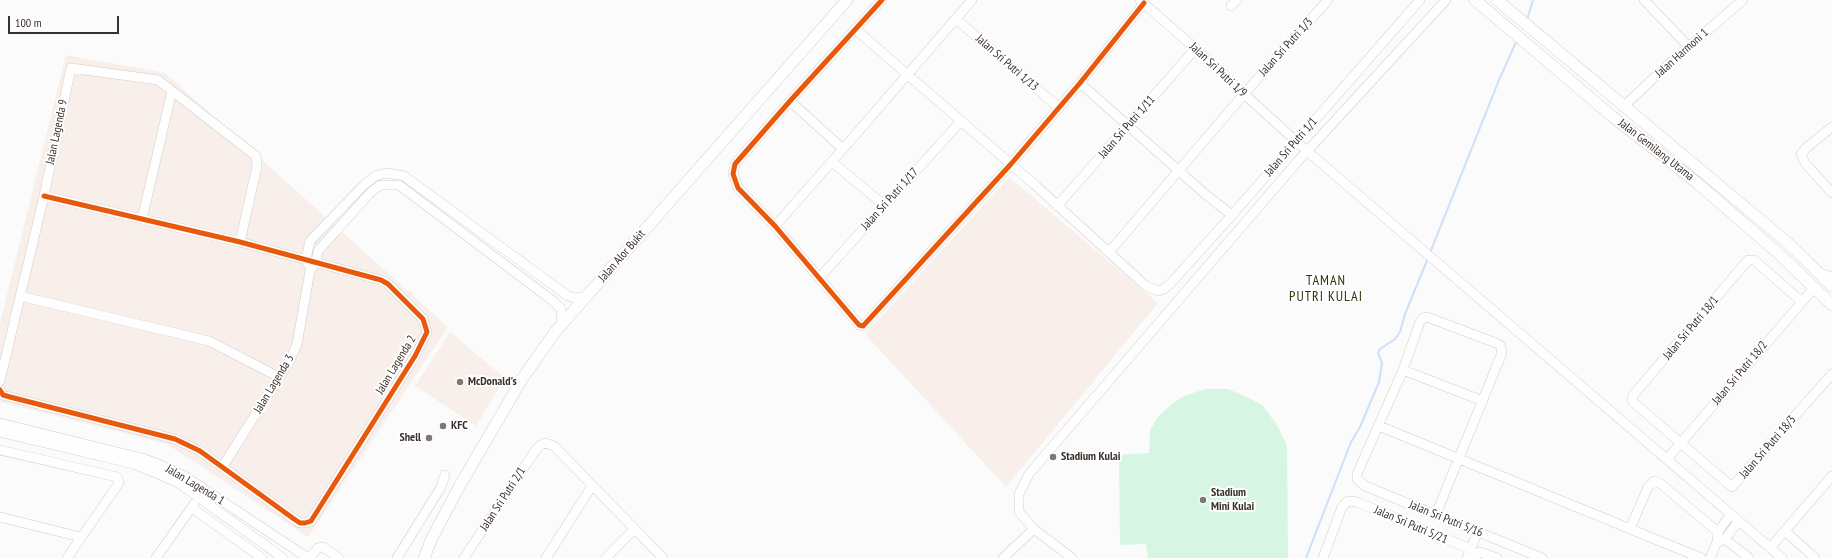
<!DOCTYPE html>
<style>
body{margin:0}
#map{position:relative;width:1832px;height:558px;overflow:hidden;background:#fbfbfb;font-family:"PT Sans Narrow",sans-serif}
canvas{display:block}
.scale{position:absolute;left:8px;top:16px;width:111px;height:18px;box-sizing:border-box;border:2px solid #3b302b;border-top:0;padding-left:5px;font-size:12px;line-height:14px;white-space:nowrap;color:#3b302b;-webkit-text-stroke:3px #fff;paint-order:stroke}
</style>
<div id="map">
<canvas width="1832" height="558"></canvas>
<div class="scale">100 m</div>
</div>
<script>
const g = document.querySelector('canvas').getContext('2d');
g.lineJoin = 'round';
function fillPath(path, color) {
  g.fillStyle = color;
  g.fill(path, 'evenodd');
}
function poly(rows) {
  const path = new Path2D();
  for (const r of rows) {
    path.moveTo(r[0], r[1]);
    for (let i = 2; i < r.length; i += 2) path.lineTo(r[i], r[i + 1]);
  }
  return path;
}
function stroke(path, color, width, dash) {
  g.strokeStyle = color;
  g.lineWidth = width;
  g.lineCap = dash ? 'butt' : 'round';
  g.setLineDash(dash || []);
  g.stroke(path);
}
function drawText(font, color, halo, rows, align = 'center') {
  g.font = font + ' "PT Sans Narrow",sans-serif';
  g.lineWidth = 4;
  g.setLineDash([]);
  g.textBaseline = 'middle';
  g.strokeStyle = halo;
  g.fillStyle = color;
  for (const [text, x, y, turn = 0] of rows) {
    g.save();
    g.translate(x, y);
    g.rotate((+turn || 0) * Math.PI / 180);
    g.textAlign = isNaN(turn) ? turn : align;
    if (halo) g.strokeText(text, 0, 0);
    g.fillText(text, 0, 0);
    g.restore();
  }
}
const built = poly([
 [66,55,165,73,448,327,308,537,167,444,0,402,0,323],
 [1009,177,1158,303,1006,487,865,334],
 [450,332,505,378,476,426,415,386]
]);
const green = poly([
 [1205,389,1228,389,1249,398,1263,406,1277,425,1287,446,1288,558,1148,558,1146,544,1120,545,1119,455,1149,453,1150,430,1158,417,1172,404,1184,396]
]);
const stream = poly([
 [1527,20,1533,0],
 [1430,253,1499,80,1517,40],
 [1306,558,1351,442,1360,427,1379,382,1382,363,1378,353,1380,349,1395,339,1400,332,1405,314,1428,258]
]);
const minor = poly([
 [882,0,790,101,742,156,735,164,733,174,738,188,775,226,859,325,863,326,1011,164,1080,83,1144,3],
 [1140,0,1222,72,1244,94,1307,151,1782,558],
 [1644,0,1688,46],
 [1231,6,1237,0],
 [956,19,1058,107],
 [855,29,1035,185,1146,286,1158,291,1164,289,1171,283,1232,215,1420,0],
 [1080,83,1205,194,1232,215],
 [790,101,843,149],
 [1623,107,1673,60,1743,0],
 [1832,127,1806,148,1801,154,1805,163,1832,193],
 [832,162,884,205],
 [1057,206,1196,48],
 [142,219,172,91],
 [775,226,843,149,972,0],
 [1110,251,1244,94,1328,0],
 [308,264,306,259,310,241,364,185,375,176,386,173,404,176,568,296,575,298,585,297],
 [1818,272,1832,277],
 [820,277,961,121],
 [20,296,209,341,279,377],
 [1802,302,1754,260,1748,260,1635,393,1632,397,1633,402,1732,487,1832,374],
 [1403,370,1483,401],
 [0,381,44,196,71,68,158,80,256,156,257,166,240,242],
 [0,390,3,395,10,397,175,439,200,451,294,519,300,523,305,523,311,521,415,356,427,332,423,319,388,284,381,280,240,242,44,196],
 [0,423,142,458,161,465,183,475,308,558],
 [1379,426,1701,558],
 [0,432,134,464,161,475,180,484,283,558],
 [0,450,117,477,119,483,67,558],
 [1667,459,1814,288],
 [223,466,291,358,297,344,310,271,316,262,318,251,370,193,380,185,399,185,553,301,561,309,562,323],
 [192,508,262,558],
 [1436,514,1502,353,1500,345,1496,343,1427,317,1423,318,1420,322,1403,370,1357,474,1357,479,1365,486,1542,558],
 [0,517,81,537],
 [1630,529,1648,487,1654,481,1661,484,1718,532],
 [1785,531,1815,558],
 [1725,539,1749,558],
 [1720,541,1725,539,1738,522],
 [1770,548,1832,476],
 [156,558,194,504],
 [309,558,318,548,323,547,339,558],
 [397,558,441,487,445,475],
 [464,558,533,454,539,446,545,443,554,446,663,558],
 [546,558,592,486],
 [606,558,634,529],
 [1003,558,1034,529],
 [1072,558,1034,529,1019,512,1019,494,1029,474,1298,161,1446,0],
 [1323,558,1342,507,1348,501,1357,502,1471,549],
 [1467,558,1478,531],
 [1474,558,1477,553,1480,552,1497,558],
 [1710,558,1717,542,1718,532,1730,515]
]);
const major = poly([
 [1475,0,1613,117,1696,182,1778,253,1832,305],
 [1497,0,1788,243,1832,286],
 [424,558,432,538,459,487,522,379,555,332,847,0]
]);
const cycleway = poly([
 [882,0,790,101,742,156,735,164,733,174,738,188,775,226,859,325,863,326,1011,164,1080,83,1144,3],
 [0,390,3,395,10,397,175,439,200,451,294,519,300,523,305,523,311,521,415,356,427,332,423,319,388,284,381,280,240,242,44,196]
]);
const markers = [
 [460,382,4,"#7e7774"],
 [443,426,4,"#7e7774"],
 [429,438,4,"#7e7774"],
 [1053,457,4,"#7e7774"],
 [1203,500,4,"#7e7774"]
];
const streetNames = [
 ["Jalan Sri Putri 1/3",1286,47,-48],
 ["Jalan Harmoni 1",1682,53,-42],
 ["Jalan Sri Putri 1/13",1007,63,41],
 ["Jalan Sri Putri 1/9",1218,70,43],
 ["Jalan Sri Putri 1/11",1127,127,-49],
 ["Jalan Lagenda 9",57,132,-78],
 ["Jalan Sri Putri 1/1",1291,147,-49],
 ["Jalan Gemilang Utama",1656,150,38],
 ["Jalan Sri Putri 1/17",890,199,-48],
 ["Jalan Alor Bukit",622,256,-49],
 ["Jalan Sri Putri 18/1",1691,328,-50],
 ["Jalan Lagenda 2",396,365,-59],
 ["Jalan Sri Putri 18/2",1740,373,-50],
 ["Jalan Lagenda 3",274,384,-59],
 ["Jalan Sri Putri 18/3",1768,447,-49],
 ["Jalan Lagenda 1",195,485,31],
 ["Jalan Sri Putri 2/1",503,499,-57],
 ["Jalan Sri Putri 5/16",1446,519,22],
 ["Jalan Sri Putri 5/21",1411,525,23]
];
const poiNames = [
 ["McDonald's",468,382],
 ["KFC",451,426],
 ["Shell",421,438,"right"],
 ["Stadium Kulai",1061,457],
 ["Stadium",1211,493],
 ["Mini Kulai",1211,507]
];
const quarterNames = [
 ["TAMAN",1326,281],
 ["PUTRI KULAI",1326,297]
];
fillPath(built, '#f8efeb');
fillPath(green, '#d6f6e3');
stroke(stream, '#cddffa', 2);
stroke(minor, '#d2cdca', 10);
stroke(major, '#d2cdca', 12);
stroke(minor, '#fefefe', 9);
stroke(major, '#fefefe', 11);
stroke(cycleway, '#e8590c', 5);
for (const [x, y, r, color] of markers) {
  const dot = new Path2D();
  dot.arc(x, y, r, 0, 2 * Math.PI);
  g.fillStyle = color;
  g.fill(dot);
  stroke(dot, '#fff', 1.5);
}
drawText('12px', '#3b302b', '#fff', streetNames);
drawText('bold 12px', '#3b302b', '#fff', poiNames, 'left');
g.letterSpacing = '1px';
drawText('14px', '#31340b', '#fff', quarterNames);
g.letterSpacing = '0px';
</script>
